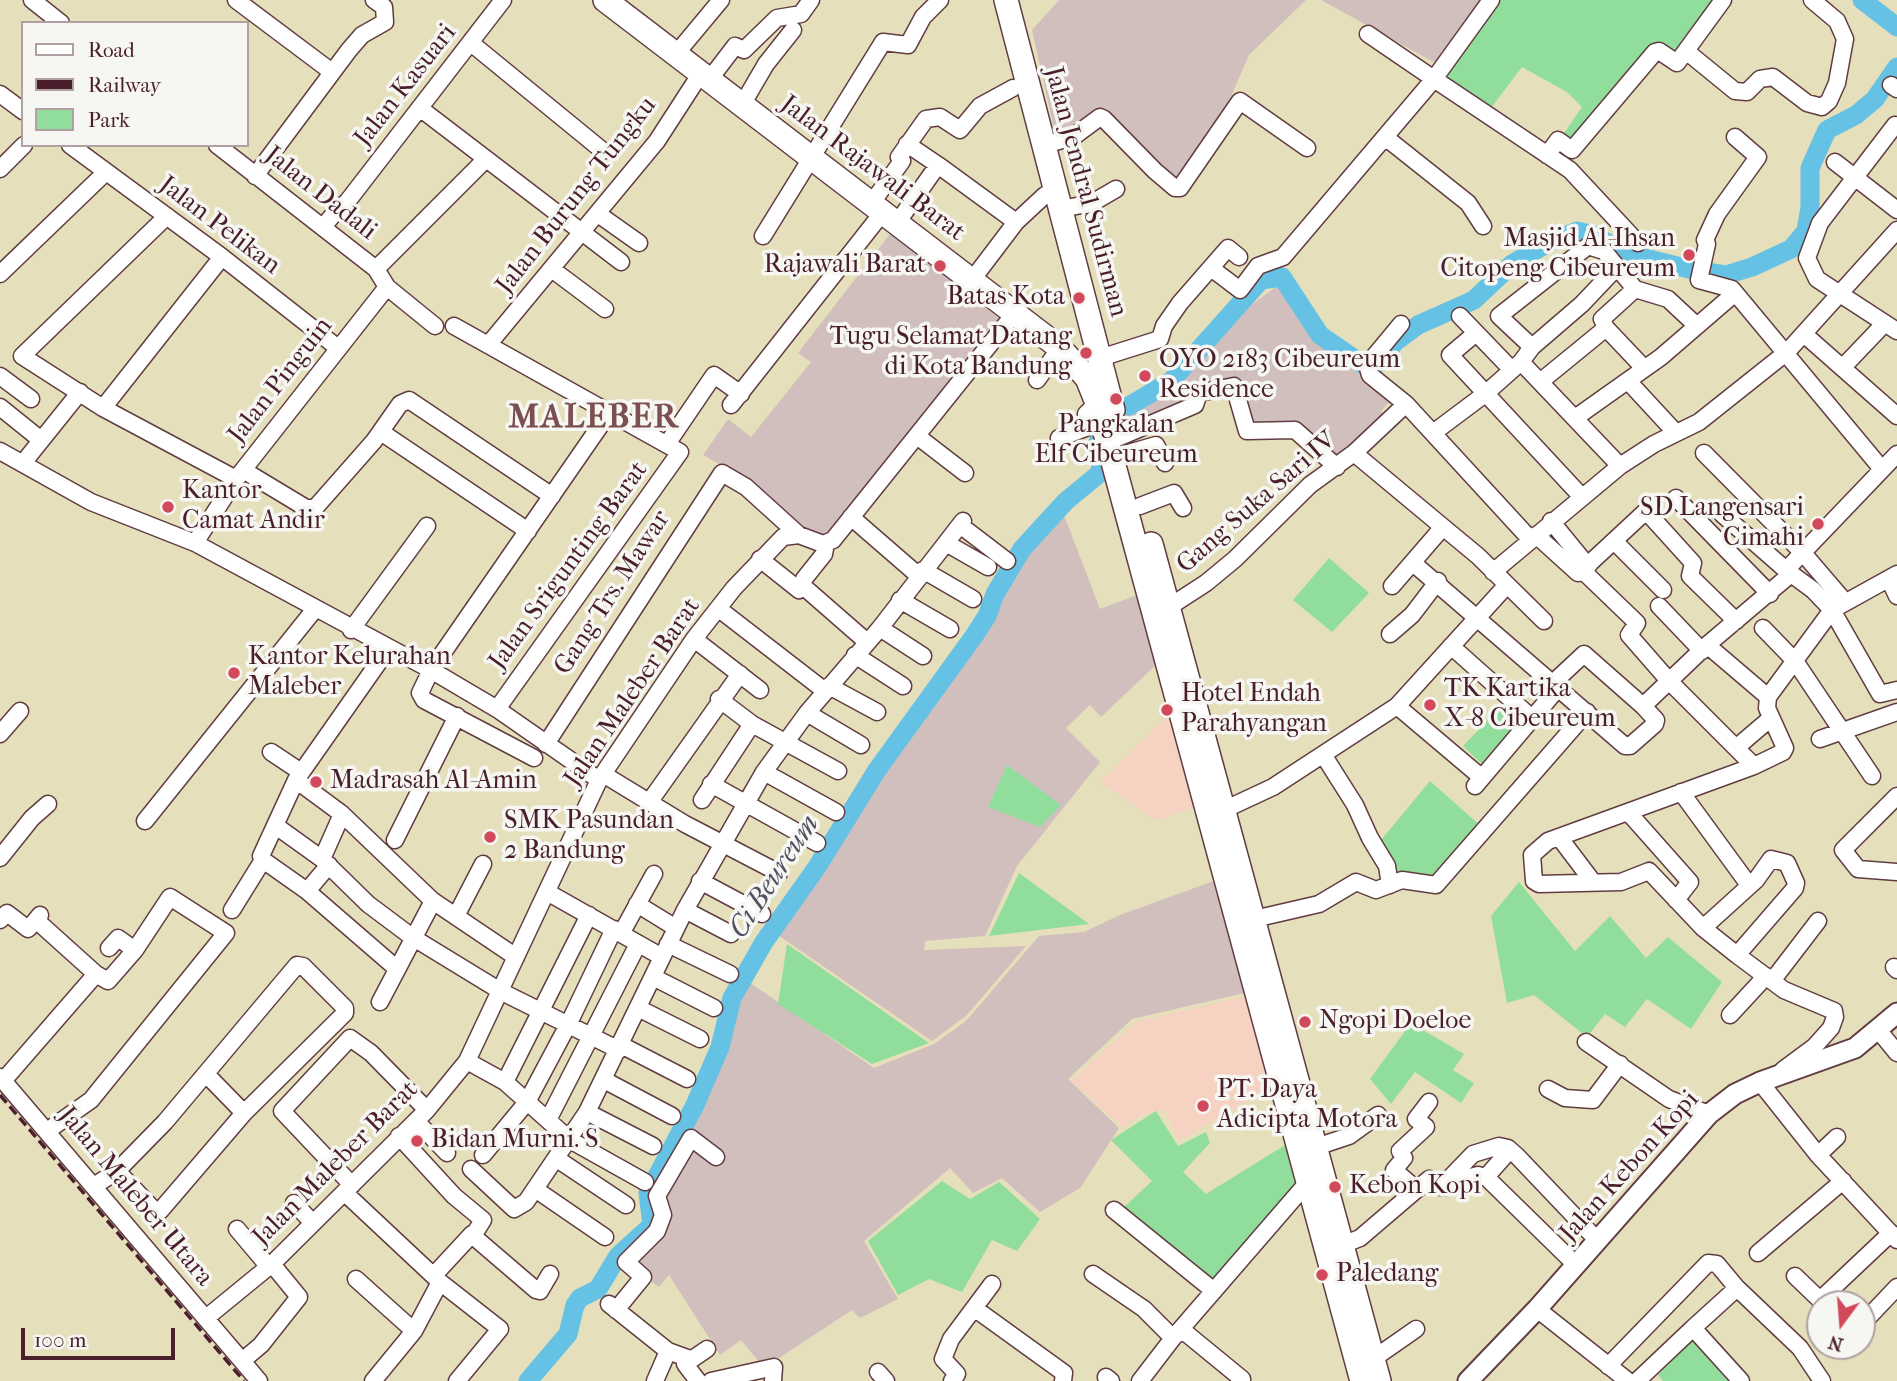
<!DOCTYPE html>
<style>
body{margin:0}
#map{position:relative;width:1897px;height:1381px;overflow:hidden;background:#e6dfbb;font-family:"IM FELL French Canon",serif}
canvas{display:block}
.legend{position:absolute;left:21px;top:21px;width:228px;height:126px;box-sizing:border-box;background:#f6f6f2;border:2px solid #b1a0a2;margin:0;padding:9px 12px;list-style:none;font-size:21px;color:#4a1f2b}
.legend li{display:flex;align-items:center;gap:14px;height:35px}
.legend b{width:35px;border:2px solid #b1a0a2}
.north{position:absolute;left:1806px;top:1290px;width:70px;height:70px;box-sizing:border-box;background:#f6f6f2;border:2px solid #b1a0a2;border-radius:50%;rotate:196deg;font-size:19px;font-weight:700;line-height:28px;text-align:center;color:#4a1f2b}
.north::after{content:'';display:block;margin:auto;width:24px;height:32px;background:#d1495b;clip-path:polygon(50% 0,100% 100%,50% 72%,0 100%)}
.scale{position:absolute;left:21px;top:1328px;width:154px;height:32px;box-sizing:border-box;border:4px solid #4a1f2b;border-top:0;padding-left:9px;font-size:21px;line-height:24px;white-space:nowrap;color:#4a1f2b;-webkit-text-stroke:5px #f6f6f2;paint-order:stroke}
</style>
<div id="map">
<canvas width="1897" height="1381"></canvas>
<ul class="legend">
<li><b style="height:9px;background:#fff"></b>Road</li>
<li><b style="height:9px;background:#4a1f2b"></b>Railway</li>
<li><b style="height:19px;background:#91de9c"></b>Park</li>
</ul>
<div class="north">N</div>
<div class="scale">100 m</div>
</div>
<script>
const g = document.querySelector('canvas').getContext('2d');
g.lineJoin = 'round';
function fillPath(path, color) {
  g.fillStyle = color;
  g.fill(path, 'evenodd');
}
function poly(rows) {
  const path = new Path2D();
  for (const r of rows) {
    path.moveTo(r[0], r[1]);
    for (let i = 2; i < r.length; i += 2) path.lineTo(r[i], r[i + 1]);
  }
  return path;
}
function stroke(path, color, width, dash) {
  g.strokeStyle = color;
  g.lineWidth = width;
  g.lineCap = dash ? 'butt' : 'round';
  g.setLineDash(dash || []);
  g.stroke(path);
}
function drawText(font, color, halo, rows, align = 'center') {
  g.font = font + ' "IM FELL French Canon",serif';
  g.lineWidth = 7;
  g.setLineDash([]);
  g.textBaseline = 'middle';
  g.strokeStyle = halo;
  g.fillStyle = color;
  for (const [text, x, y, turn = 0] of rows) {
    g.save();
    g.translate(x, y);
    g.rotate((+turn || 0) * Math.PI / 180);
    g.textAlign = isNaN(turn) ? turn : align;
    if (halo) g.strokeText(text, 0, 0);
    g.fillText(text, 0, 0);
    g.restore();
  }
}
const built = poly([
 [1178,706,1202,805,1156,820,1100,782],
 [1250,995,1275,1084,1180,1141,1163,1109,1135,1118,1123,1127,1071,1081,1136,1022]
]);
const industrial = poly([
 [1059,0,1306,0,1249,55,1219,124,1178,190,1102,116,1058,146,1032,30],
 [1321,0,1487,0,1439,65],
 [893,230,1004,323,840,527,818,539,797,528,730,470,703,455,728,419,751,437,811,362,798,353],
 [1277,286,1320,344,1392,399,1381,411,1389,419,1340,466,1293,423,1245,433,1236,386,1187,393,1170,417,1129,431,1125,410,1164,394,1242,312],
 [1062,510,1100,609,1145,592,1160,661,1101,717,1090,705,1066,728,1100,762,1017,866,985,936,925,941,924,950,1026,946,967,1015,932,1041,775,933,790,906,807,892,923,711,990,619,995,602,1015,567],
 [1222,878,1249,992,1132,1019,1068,1079,1119,1128,1080,1188,1040,1212,1002,1178,973,1193,950,1168,864,1241,898,1299,860,1318,852,1310,764,1368,741,1340,720,1355,669,1275,659,1287,628,1265,661,1210,677,1151,746,980,874,1068,934,1044,966,1021,1039,936,1084,932,1120,915]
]);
const green = poly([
 [1491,0,1715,0,1679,56,1658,46,1572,145,1560,139,1582,107,1567,92,1522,67,1488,112,1442,81],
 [1329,558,1369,593,1332,632,1293,600],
 [1506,701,1525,720,1484,766,1463,746],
 [1007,765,1061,805,1040,827,988,807],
 [1430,781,1483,828,1424,886,1389,890,1387,866,1372,851],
 [1019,873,1089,924,989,936],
 [1519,882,1575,951,1610,916,1646,958,1668,937,1722,982,1691,1029,1647,999,1625,1027,1605,1014,1587,1037,1534,995,1507,1003,1491,916],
 [787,944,929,1043,872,1064,778,1004],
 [1411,1023,1464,1054,1453,1070,1474,1083,1461,1103,1415,1072,1391,1104,1370,1079],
 [1156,1111,1178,1146,1206,1132,1210,1143,1183,1172,1206,1194,1290,1142,1301,1177,1212,1280,1122,1209,1152,1181,1111,1140],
 [942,1181,970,1199,999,1182,1040,1219,1017,1251,992,1240,962,1292,929,1279,898,1295,868,1241],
 [1691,1340,1729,1381,1663,1381,1658,1375]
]);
const river = poly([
 [1862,0,1897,27],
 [1129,406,1171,381,1261,280,1282,277,1320,335,1368,368,1383,360,1394,343,1418,325,1474,300,1512,264,1548,243,1577,231,1594,235,1625,253,1693,270,1726,275,1752,267,1791,249,1806,231,1810,207,1810,168,1827,130,1856,115,1875,99,1897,67],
 [528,1381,568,1334,575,1305,580,1298,598,1289,618,1256,652,1225,648,1193,695,1105,720,1047,732,998,764,942,817,867,877,770,974,636,987,616,995,594,1022,549,1066,501,1100,473,1102,455,1098,442]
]);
const minor = poly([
 [32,0,61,23],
 [236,0,332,72],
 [1368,34,1434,79,1491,0],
 [471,43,603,151],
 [1686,51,1735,91,1747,92,1760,79,1773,77,1807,103,1822,107,1829,101,1837,83,1845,39,1837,21,1812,0],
 [676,54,721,0],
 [709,80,735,46,744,50,777,18,801,14,811,0],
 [1891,85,1897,89],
 [0,94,23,111],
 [742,105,766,64,793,30],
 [421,109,621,262],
 [1895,125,1820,223,1807,258,1817,279,1897,331],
 [1385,137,1468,203,1483,226],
 [1735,137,1758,157,1717,214,1705,240,1707,244,1699,280,1732,289,1881,468],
 [70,145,222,257,338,348],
 [217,145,376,269,387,287,435,326],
 [1044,145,1073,137,1100,117,1104,119,1155,171,1175,188,1180,188,1240,101,1307,148],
 [1547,155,1558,140,1572,150,1655,52,1659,51,1677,63,1723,0],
 [1835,162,1897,210],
 [938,165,1016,222],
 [0,169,24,145],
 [255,176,349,50,362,35,385,22,384,7,374,0],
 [871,204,902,161,899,157,926,119,940,117,960,130,980,106,1013,88],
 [1061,209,1092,203,1116,189],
 [598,214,639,243],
 [167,216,22,356,103,408,236,479],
 [897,223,938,165,907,144],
 [323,227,337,210,347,202,503,0],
 [763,236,883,42,908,45,923,17,940,0],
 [1211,268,1240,290,1258,266,1283,257,1434,79,1570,170,1638,243],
 [376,269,485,160],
 [553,270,605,309],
 [0,274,106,172],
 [972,280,1016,222,1045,195],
 [1460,316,1512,370],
 [1401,324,1367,365,1370,375,1406,404,1531,540],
 [454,326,680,452,497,709],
 [1606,328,1602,319,1635,289,1668,299,1697,326],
 [1476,333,1450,355,1581,496],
 [1805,335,1897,416],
 [488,345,657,141,701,73],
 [1532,347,1499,316,1588,246,1604,251,1635,289],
 [1100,358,1160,339,1164,326,1180,303,1228,248,1239,257],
 [1521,362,1620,466],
 [1843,367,1885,323],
 [0,376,31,399],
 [1037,380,1060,348],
 [1628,381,1676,433],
 [1540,382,1606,328,1643,367],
 [731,405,883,212],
 [0,407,41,440],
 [103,408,222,257],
 [1575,418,1661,357,1734,294],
 [381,432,528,531],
 [1433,433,1485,394,1521,362,1532,347,1582,304,1617,267],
 [917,436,965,473],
 [1120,437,1195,405,1199,393,1234,386,1247,431,1295,430,1337,467],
 [1059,438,1088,427,1086,414,1097,403],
 [667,444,714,375,741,394],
 [0,451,91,502,195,543,431,670,497,709,599,780],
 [1354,453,1443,527],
 [1704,453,1803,553,1845,602],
 [1125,454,1156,445,1165,463],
 [1897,454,1786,570,1813,590,1832,610,1880,694,1897,690],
 [23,463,80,392],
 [243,470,306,508,315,508,374,441,400,404,409,400,552,496],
 [1676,498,1770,594],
 [1140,506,1174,493,1183,508],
 [1722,514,1786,570],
 [851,517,919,576],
 [1551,521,1583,560,1590,563],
 [960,525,1007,561],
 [1536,535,1578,573,1584,572,1590,563,1646,511,1693,563,1690,576,1736,621],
 [1614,541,1663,590],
 [195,543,236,479,387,287],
 [946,543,988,567],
 [760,559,799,590,804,587,867,642],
 [1413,563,1625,746,1630,746,1655,724,1656,720,1643,706,1584,654,1554,682],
 [923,570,973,599],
 [1493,572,1620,466,1654,444,1699,422,1787,352,1897,230],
 [1584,572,1637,623,1629,635,1670,682,1754,766],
 [804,579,824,554,826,543],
 [1889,579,1897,596],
 [1392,586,1443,527,1478,556,1544,621],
 [900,600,950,629],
 [1659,606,1702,651],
 [1169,607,1206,583,1235,559,1310,485,1354,453,1406,404],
 [719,609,825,691],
 [880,628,923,656],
 [1763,628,1795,661,1872,776],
 [351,630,427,526],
 [1390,634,1412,615,1438,581],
 [694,639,760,690],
 [1707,645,1768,697],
 [1451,646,1533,719],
 [855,655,903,686],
 [829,686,877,712],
 [719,699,752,724,838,771],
 [1397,706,1481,777],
 [1643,706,1707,645,1791,574],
 [807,713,861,745],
 [0,734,20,711],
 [1820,739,1897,712],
 [546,744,722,473,746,487,799,535],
 [1737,747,1771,718],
 [271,752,301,772],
 [1324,756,1355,805,1370,838,1387,866,1390,885],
 [534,758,424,700,420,693,431,670,609,413],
 [764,772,836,812],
 [603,774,685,824,779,873],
 [296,780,342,814,433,901,516,957],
 [711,784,817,843],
 [1475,786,1558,688],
 [1681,792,1749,885],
 [1897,796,1843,850,1858,869,1897,872],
 [702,800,752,724],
 [650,801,740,674],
 [1628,812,1690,882,1676,900],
 [1215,814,1273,787,1397,706,1506,586],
 [145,821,315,609],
 [276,826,322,859,368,904,412,937,502,992,619,1050],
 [1559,837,1593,882],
 [395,840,457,716],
 [0,858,32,818,48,804],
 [322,859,342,814],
 [263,860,307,891],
 [329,865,307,891,396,968],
 [700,881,762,914],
 [547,892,662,957],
 [637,904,676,928],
 [232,910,263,860,261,856,296,780,388,649],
 [685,910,731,934],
 [40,915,36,920,96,974],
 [456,916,483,864],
 [1254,919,1319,904,1356,882,1376,890,1402,880,1436,885,1587,712],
 [0,920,7,913,28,929,36,920],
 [1703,928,1756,880,1771,859,1787,863,1796,883,1795,888,1737,955],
 [621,934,654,874],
 [668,944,730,974],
 [1894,967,1897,970],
 [653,977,714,1008],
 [1772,981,1818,921],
 [380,1002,433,901],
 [638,1008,700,1039],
 [1730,1015,1766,976],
 [1879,1031,1897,1053],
 [1586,1042,1669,1099,1709,1114],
 [621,1045,687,1079],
 [467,1061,505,1082,570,1140,645,1182],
 [1783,1070,1814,1047,1831,1028,1835,1017,1834,1011,1784,990,1737,955,1703,928,1649,871,1621,882,1539,884,1534,881,1532,855,1548,841,1754,766,1783,752,1785,748,1767,708,1768,697,1832,610,1897,574],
 [206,1074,244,1113],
 [0,1077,259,1381],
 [604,1080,672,1116],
 [3,1081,96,974,108,981,135,950],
 [505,1082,589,915],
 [1760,1082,1818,1155,1897,1240],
 [1548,1089,1565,1098,1593,1100,1620,1064],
 [587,1112,653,1146],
 [548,1120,638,944],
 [416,1121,447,1153],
 [47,1131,91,1100,226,933,170,897,135,950,118,938,109,948],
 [399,1136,454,1196,483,1220,473,1236,536,1290,540,1291,550,1274],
 [1316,1147,1349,1136,1378,1115],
 [1510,1150,1486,1177,1576,1265],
 [483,1155,527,1102,569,1023,614,929],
 [1818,1155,1837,1137],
 [557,1159,626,1205],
 [471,1169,514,1209,526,1202,587,1112,685,910,764,772,807,713,880,628,963,521],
 [352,1185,282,1111,350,1038,371,1053,427,1110],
 [94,1186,117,1171,155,1211,160,1211,244,1113,345,1013,345,1008,303,966,297,965,165,1122,117,1171],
 [1446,1187,1463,1179,1478,1175,1486,1177],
 [535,1189,605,1237],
 [1416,1189,1394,1170,1404,1158,1400,1151,1426,1127,1416,1119,1429,1102],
 [345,1193,440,1282,414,1331,373,1381],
 [294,1203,313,1223],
 [1114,1210,1214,1291],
 [237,1229,269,1267],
 [1342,1245,1360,1238,1429,1179,1441,1187,1473,1154,1499,1146,1508,1148,1517,1156,1598,1241],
 [1758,1253,1843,1181],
 [435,1274,472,1234],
 [1093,1274,1144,1309,1173,1338],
 [1795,1276,1820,1300],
 [356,1279,414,1331],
 [440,1282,500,1329,457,1381],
 [609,1304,668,1351,690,1359],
 [1824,1304,1820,1300,1891,1233],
 [974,1308,1064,1373,1063,1381],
 [1537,1309,1628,1381],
 [616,1310,643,1277,626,1262,657,1231,663,1215,657,1196,691,1138,716,1157],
 [206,1318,272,1264,427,1110,467,1061,599,780,694,639,734,588,783,537,799,535,823,544,833,540,1015,313],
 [1862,1324,1897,1287],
 [1693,1328,1737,1288,1800,1348,1822,1381],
 [1181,1329,1242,1379],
 [1373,1359,1416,1329],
 [242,1361,261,1345,299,1297,272,1264],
 [1608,1366,1708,1263,1717,1264,1737,1288],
 [878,1372,886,1381],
 [1106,1377,1111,1381],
 [655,1381,668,1351],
 [698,1381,685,1364,707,1349],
 [711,1381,774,1367,773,1381],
 [952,1381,957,1374,943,1359,951,1339,992,1284],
 [1140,1381,1173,1338,1308,1182],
 [1637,1381,1693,1328,1741,1381]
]);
const major = poly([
 [1468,1381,1537,1309,1709,1114,1735,1094,1760,1082,1855,1048,1897,1013]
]);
const highway = poly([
 [605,0,1060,348,1087,378,1097,403,1362,1381],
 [1006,0,1113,410],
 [1151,544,1379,1381]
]);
const rail = poly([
 [0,1095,244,1381]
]);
const markers = [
 [1689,255,7,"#d1495b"],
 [940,266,7,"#d1495b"],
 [1079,298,7,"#d1495b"],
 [1086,353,7,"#d1495b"],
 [1145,376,7,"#d1495b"],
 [1116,399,7,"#d1495b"],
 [168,507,7,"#d1495b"],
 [1818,524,7,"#d1495b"],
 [234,673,7,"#d1495b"],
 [1430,705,7,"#d1495b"],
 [1167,710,7,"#d1495b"],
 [316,782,7,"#d1495b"],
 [490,837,7,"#d1495b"],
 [1305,1022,7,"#d1495b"],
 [1203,1106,7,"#d1495b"],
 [417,1141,7,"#d1495b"],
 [1335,1187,7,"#d1495b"],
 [1322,1275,7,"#d1495b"]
];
const streetNames = [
 ["Jalan Kasuari",406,86,-52],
 ["Jalan Rajawali Barat",872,169,37],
 ["Jalan Jendral Sudirman",1085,192,75],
 ["Jalan Dadali",320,194,38],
 ["Jalan Burung Tungku",577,196,-52],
 ["Jalan Pelikan",219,226,37],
 ["Jalan Pinguin",281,381,-52],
 ["Gang Suka Sari IV",1257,503,-41],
 ["Jalan Srigunting Barat",569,566,-54],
 ["Gang Trs. Mawar",613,593,-57],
 ["Jalan Maleber Barat",633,693,-56],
 ["Jalan Maleber Barat",336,1164,-45],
 ["Jalan Kebon Kopi",1630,1167,-48],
 ["Jalan Maleber Utara",135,1197,50]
];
const poiNames = [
 ["Masjid Al-Ihsan",1675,240,"right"],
 ["Citopeng Cibeureum",1675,270,"right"],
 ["Rajawali Barat",926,266,"right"],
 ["Batas Kota",1065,298,"right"],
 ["Tugu Selamat Datang",1072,338,"right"],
 ["di Kota Bandung",1072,368,"right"],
 ["OYO 2183 Cibeureum",1159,361],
 ["Residence",1159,391],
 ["Pangkalan",1116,426,"center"],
 ["Elf Cibeureum",1116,456,"center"],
 ["Kantor",182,492],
 ["Camat Andir",182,522],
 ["SD Langensari",1804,509,"right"],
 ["Cimahi",1804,539,"right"],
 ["Kantor Kelurahan",248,658],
 ["Maleber",248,688],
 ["TK Kartika",1444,690],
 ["X-8 Cibeureum",1444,720],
 ["Hotel Endah",1181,695],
 ["Parahyangan",1181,725],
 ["Madrasah Al-Amin",330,782],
 ["SMK Pasundan",504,822],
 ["2 Bandung",504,852],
 ["Ngopi Doeloe",1319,1022],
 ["PT. Daya",1217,1091],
 ["Adicipta Motora",1217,1121],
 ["Bidan Murni. S",431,1141],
 ["Kebon Kopi",1349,1187],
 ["Paledang",1336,1275]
];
const waterNames = [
 ["Ci Beureum",775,877,-57]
];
const districtNames = [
 ["MALEBER",594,419]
];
fillPath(built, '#f5d2c2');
fillPath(industrial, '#d1bfbd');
fillPath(green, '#91de9c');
stroke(river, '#66c2e4', 19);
stroke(minor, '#613c41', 19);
stroke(major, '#613c41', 23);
stroke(highway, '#613c41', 26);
stroke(minor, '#fff', 16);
stroke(major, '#fff', 19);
stroke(highway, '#fff', 23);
stroke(rail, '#4a1f2b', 3.5, [10, 5]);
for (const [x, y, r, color] of markers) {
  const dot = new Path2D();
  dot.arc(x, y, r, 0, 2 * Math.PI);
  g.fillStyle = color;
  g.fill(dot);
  stroke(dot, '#f6f6f2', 2.5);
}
drawText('26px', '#4a1f2b', '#f6f6f2', streetNames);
drawText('26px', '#4a1f2b', '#f6f6f2', poiNames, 'left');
drawText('italic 28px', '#525062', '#f6f6f2', waterNames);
g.letterSpacing = '2px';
drawText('bold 33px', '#7c4f51', '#f6f6f2', districtNames);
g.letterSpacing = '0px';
</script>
